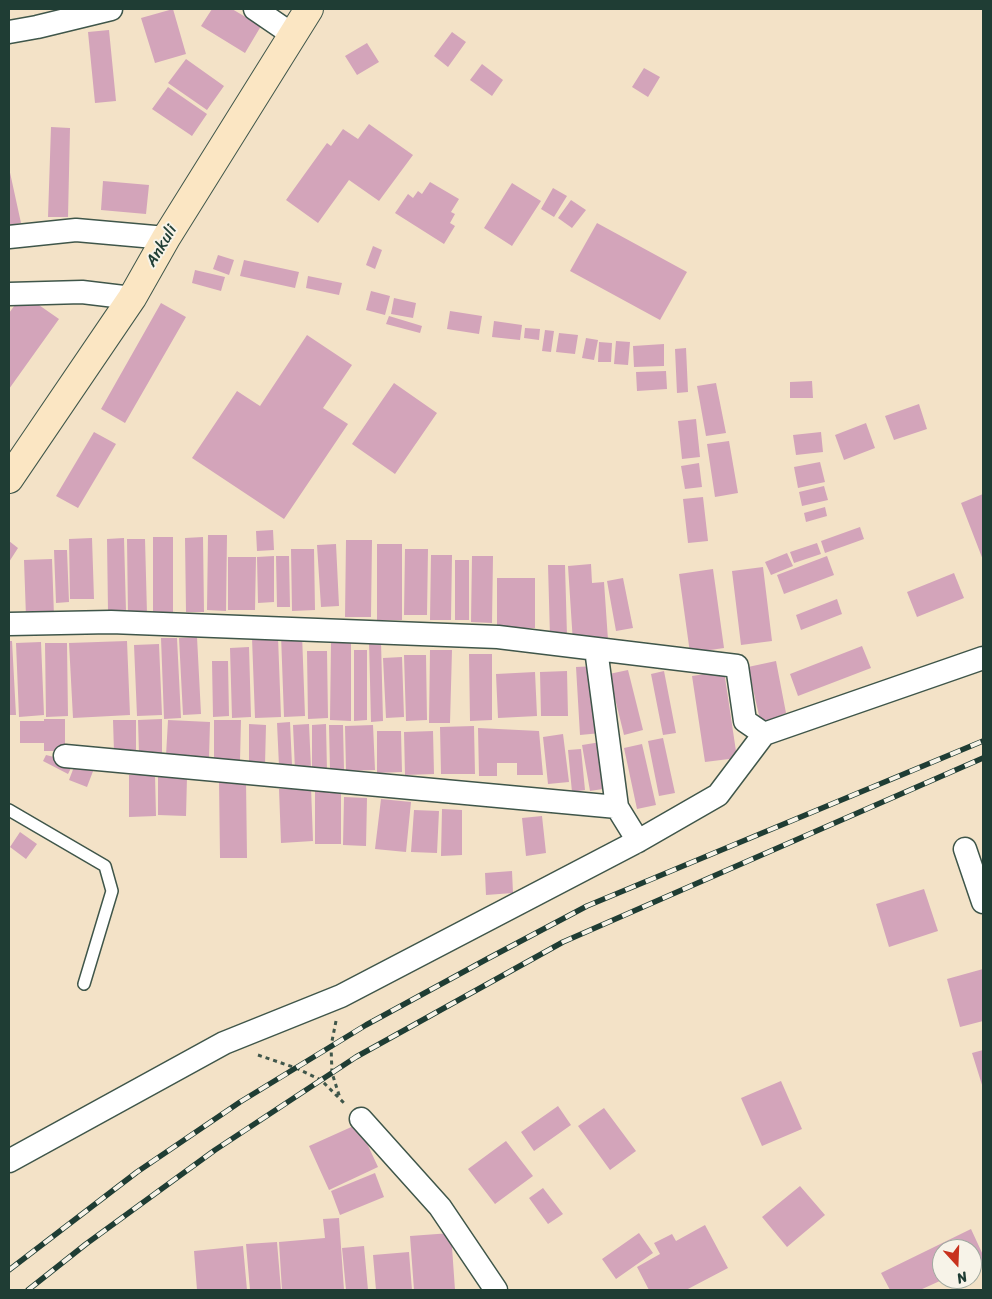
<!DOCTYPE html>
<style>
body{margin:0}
#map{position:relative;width:992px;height:1299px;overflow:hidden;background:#f3e2c7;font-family:Sriracha,sans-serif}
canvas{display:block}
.frame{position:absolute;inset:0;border:10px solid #1f3d34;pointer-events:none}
.north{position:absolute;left:932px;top:1239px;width:50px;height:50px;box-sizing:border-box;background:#f7f3e8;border:1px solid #a1aaa0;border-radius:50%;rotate:160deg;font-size:14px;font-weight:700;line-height:20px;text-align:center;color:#1f3d34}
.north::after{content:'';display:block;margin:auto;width:18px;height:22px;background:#c8321e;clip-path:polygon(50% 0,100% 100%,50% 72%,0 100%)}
</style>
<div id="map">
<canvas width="992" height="1299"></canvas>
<div class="frame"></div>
<div class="north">N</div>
</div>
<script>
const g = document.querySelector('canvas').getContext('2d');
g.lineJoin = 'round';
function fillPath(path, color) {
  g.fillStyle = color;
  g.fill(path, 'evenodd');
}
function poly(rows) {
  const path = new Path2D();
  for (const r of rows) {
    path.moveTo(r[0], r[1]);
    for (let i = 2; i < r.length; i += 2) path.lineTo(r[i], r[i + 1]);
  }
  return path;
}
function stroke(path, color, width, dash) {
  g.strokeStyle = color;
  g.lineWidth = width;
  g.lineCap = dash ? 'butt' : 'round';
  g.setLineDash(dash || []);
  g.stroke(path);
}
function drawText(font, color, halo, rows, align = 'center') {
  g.font = font + ' Sriracha,sans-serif';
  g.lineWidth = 4;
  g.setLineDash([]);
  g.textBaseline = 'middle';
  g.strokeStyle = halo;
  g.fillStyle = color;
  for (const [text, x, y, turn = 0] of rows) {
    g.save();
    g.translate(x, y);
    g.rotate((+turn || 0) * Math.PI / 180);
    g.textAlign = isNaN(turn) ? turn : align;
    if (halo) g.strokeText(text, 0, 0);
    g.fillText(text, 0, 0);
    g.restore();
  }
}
const building = poly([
 [173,9,186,54,155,63,141,18],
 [212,9,232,9,261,26,245,53,201,26],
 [109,30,116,101,95,103,88,32],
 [452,32,466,42,448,67,434,56],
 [367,43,379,62,357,75,345,56],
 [186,59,224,86,207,110,168,83],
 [482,64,503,80,492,96,470,80],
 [644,68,660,77,648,97,632,87],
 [168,87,207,114,192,136,152,109],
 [369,124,413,155,379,201,349,180,318,223,286,200,327,143,331,146,343,129,358,139],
 [51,127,70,128,68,217,48,217],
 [9,168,21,223,9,225],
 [103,181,149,185,146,214,101,210],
 [430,182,459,199,451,212,455,214,450,223,455,226,444,244,395,213,408,194,413,198,418,191,422,194],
 [512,183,541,201,512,246,484,228],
 [553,188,567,196,554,217,541,209],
 [571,200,586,210,572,228,558,218],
 [597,223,687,272,660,320,570,271],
 [373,246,382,250,375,269,366,265],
 [218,255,234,260,229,275,213,269],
 [244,260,299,272,295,288,240,276],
 [195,270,225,277,221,291,192,283],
 [308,276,342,283,339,295,306,288],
 [371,291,390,296,385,315,366,310],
 [23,294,59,319,9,389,9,313],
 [394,298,416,303,413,318,391,314],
 [161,303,186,317,125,423,101,409],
 [450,311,482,316,479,334,447,329],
 [389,316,422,326,420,333,386,324],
 [494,321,522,325,520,340,492,337],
 [525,328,540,329,539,340,524,338],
 [545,330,554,331,551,352,542,351],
 [559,333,578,335,575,354,556,352],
 [307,335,352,365,323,408,348,424,284,519,192,458,237,391,260,406],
 [586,338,598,340,594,360,582,358],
 [616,341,630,342,628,365,614,364],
 [599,342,612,343,611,362,598,362],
 [664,344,664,366,634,367,633,346],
 [686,348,688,392,677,393,675,349],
 [666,371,667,389,637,391,636,372],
 [812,381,813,398,790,398,790,382],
 [394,383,437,413,395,474,352,444],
 [716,383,726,433,706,436,697,386],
 [919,404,927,429,894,440,885,416],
 [696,419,700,457,682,459,678,421],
 [866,423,875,448,844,460,835,435],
 [94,432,116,444,78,508,56,496],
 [821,432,823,452,796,455,793,435],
 [729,441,738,493,715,497,707,444],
 [820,462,825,482,798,488,794,467],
 [699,463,702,487,685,489,681,466],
 [824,486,828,500,802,506,799,492],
 [983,494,983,560,961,503],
 [703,497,708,541,688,543,683,499],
 [825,507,827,516,806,522,804,513],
 [860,527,864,539,825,553,821,541],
 [273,530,274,550,257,551,256,531],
 [208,535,227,535,226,611,207,610],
 [153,537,173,537,173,613,153,613],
 [203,537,204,612,186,612,185,538],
 [92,538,94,599,70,599,69,539],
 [124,538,126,611,108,611,107,539],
 [127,539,145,539,147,614,128,615],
 [346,540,372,540,371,617,345,617],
 [9,541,18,548,9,562],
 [817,543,821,554,794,563,790,552],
 [336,544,339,606,321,607,317,545],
 [377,544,402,544,402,620,377,620],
 [291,549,314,549,315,610,292,611],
 [405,549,428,549,427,615,404,615],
 [54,550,67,550,69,602,56,603],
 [787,553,793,566,771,575,765,562],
 [431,555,452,555,451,620,430,620],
 [274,556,274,602,258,603,257,557],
 [276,556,289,556,290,607,277,607],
 [472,556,493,556,492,623,471,622],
 [827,556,834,575,784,594,777,575],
 [228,557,256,557,255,610,228,610],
 [52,559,54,616,26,617,24,560],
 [455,560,469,560,469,620,455,620],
 [591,564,592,583,604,582,608,640,573,643,568,566],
 [548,565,565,565,567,636,550,637],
 [763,567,772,641,741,645,732,571],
 [713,569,724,648,690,653,679,574],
 [954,573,964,598,917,617,907,592],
 [497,578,535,578,535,628,497,629],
 [623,578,633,628,616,631,607,581],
 [837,599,842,614,801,630,796,615],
 [302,634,305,716,284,717,281,635],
 [197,637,201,714,183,715,179,638],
 [278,637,281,717,255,718,252,638],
 [161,638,177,638,181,718,164,719],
 [9,641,12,641,16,715,9,715],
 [127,641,130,715,73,718,69,643],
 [369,641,381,641,383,721,371,722],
 [41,642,44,715,19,717,16,643],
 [45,643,67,643,68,716,46,717],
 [331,643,351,643,351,721,330,720],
 [159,644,162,715,137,716,134,645],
 [862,646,871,668,798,696,790,674],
 [249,647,251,717,232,718,230,648],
 [354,650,367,650,367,720,354,721],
 [430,650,452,650,450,723,429,723],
 [307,651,327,651,328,718,308,719],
 [469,654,492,654,492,720,470,721],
 [404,655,426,655,427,720,406,721],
 [402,657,404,717,386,718,383,658],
 [212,661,228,661,229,716,213,717],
 [776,661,786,713,761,724,748,667],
 [597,666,601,733,580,735,576,667],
 [628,670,643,730,624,735,609,674],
 [567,671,568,716,541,716,540,672],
 [664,671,676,733,663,735,651,674],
 [724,671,737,758,705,762,692,676],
 [535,672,537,716,498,718,496,674],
 [44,719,65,719,65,751,44,751,44,743,20,743,20,721,44,721],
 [162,719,162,754,139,754,138,720],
 [113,720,136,720,136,751,114,752],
 [168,720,210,722,209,758,166,756],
 [214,720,241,720,240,761,214,761],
 [290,722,292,765,279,766,277,723],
 [249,724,266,725,265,765,249,764],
 [309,724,311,769,295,770,293,725],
 [326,724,327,772,312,772,312,725],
 [329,725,343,725,344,770,330,770],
 [373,725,375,770,346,771,345,726],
 [474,726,475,774,441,774,440,727],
 [478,728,539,731,543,775,517,775,517,763,497,763,497,776,479,776],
 [377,731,401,731,402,772,377,773],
 [433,731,434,774,405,775,404,732],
 [563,734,569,782,548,784,543,737],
 [663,738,675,793,659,796,648,741],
 [601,742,609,788,590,791,582,745],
 [642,744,656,805,637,809,624,748],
 [581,749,585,790,572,792,568,750],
 [46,755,74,762,68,774,43,761],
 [77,759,95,766,87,787,69,780],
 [155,774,156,816,129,817,129,775],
 [158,777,187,777,186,816,158,815],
 [219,780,246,780,247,858,220,858],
 [311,787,313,841,281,843,279,789],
 [315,791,341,791,341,844,315,844],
 [344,797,367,798,366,846,343,845],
 [381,799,411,802,406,852,375,849],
 [442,809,462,810,462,855,441,856],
 [414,810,439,811,437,853,411,852],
 [542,816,546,853,526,856,522,818],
 [20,832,37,844,26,859,10,847],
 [512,871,513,893,486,895,485,873],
 [924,889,938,931,889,947,876,904],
 [983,969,983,1021,960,1027,947,979],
 [983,1050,983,1088,972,1053],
 [781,1081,802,1129,762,1146,741,1098],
 [558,1106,571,1125,534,1151,521,1132],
 [604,1108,636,1151,610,1170,578,1126],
 [358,1124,378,1167,329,1190,309,1146],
 [506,1141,533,1176,495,1204,468,1169],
 [375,1173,384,1197,340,1215,331,1191],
 [800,1186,825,1215,787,1247,762,1217],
 [543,1188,563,1214,548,1224,529,1198],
 [339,1218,344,1290,282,1290,279,1242,325,1238,323,1219],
 [705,1225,728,1268,686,1290,649,1290,637,1267,660,1254,654,1243,672,1234,676,1241],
 [971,1229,983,1255,983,1260,972,1265,972,1249,942,1249,942,1280,920,1290,890,1290,881,1273],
 [451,1233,455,1290,414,1290,410,1236],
 [639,1233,653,1253,616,1279,602,1259],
 [277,1242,281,1290,250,1290,246,1244],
 [243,1246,247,1290,197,1290,194,1251],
 [364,1246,368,1290,346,1290,342,1248],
 [409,1252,412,1290,376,1290,373,1255]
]);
const path = poly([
 [336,1021,331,1046,332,1073,340,1098],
 [258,1055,296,1068,321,1080,346,1105]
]);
const lane = poly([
 [9,810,105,866,112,891,84,984]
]);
const street = poly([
 [255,9,293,35],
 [9,32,37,27,111,9],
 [9,237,76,230,166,238],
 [9,294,82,292,132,298],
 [9,624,111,622,498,637,737,666,745,721,764,734,983,658],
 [596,649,617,807,638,841],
 [65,756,617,807],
 [965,849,983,902],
 [361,1119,440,1207,496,1290],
 [9,1161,224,1043,341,996,638,841,718,795,764,734]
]);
const secondary = poly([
 [9,479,132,298,166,238,309,9]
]);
const rail = poly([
 [9,1270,137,1172,240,1102,366,1025,487,959,587,906,983,741],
 [28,1290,86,1244,215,1150,356,1057,563,942,983,758]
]);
const streetNames = [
 ["Ankuli",162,246,-59]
];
fillPath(building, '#d3a4ba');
stroke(lane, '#3f564a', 14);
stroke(street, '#3f564a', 25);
stroke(secondary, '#3f564a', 30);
stroke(path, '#3f564a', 3, [4, 4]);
stroke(lane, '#fff', 11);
stroke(street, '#fff', 22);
stroke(secondary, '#fbe6c3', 28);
stroke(rail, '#1f3d34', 5.5);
stroke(rail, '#f7f3e8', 4, [11]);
drawText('16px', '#1f3d34', '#f7f3e8', streetNames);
</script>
